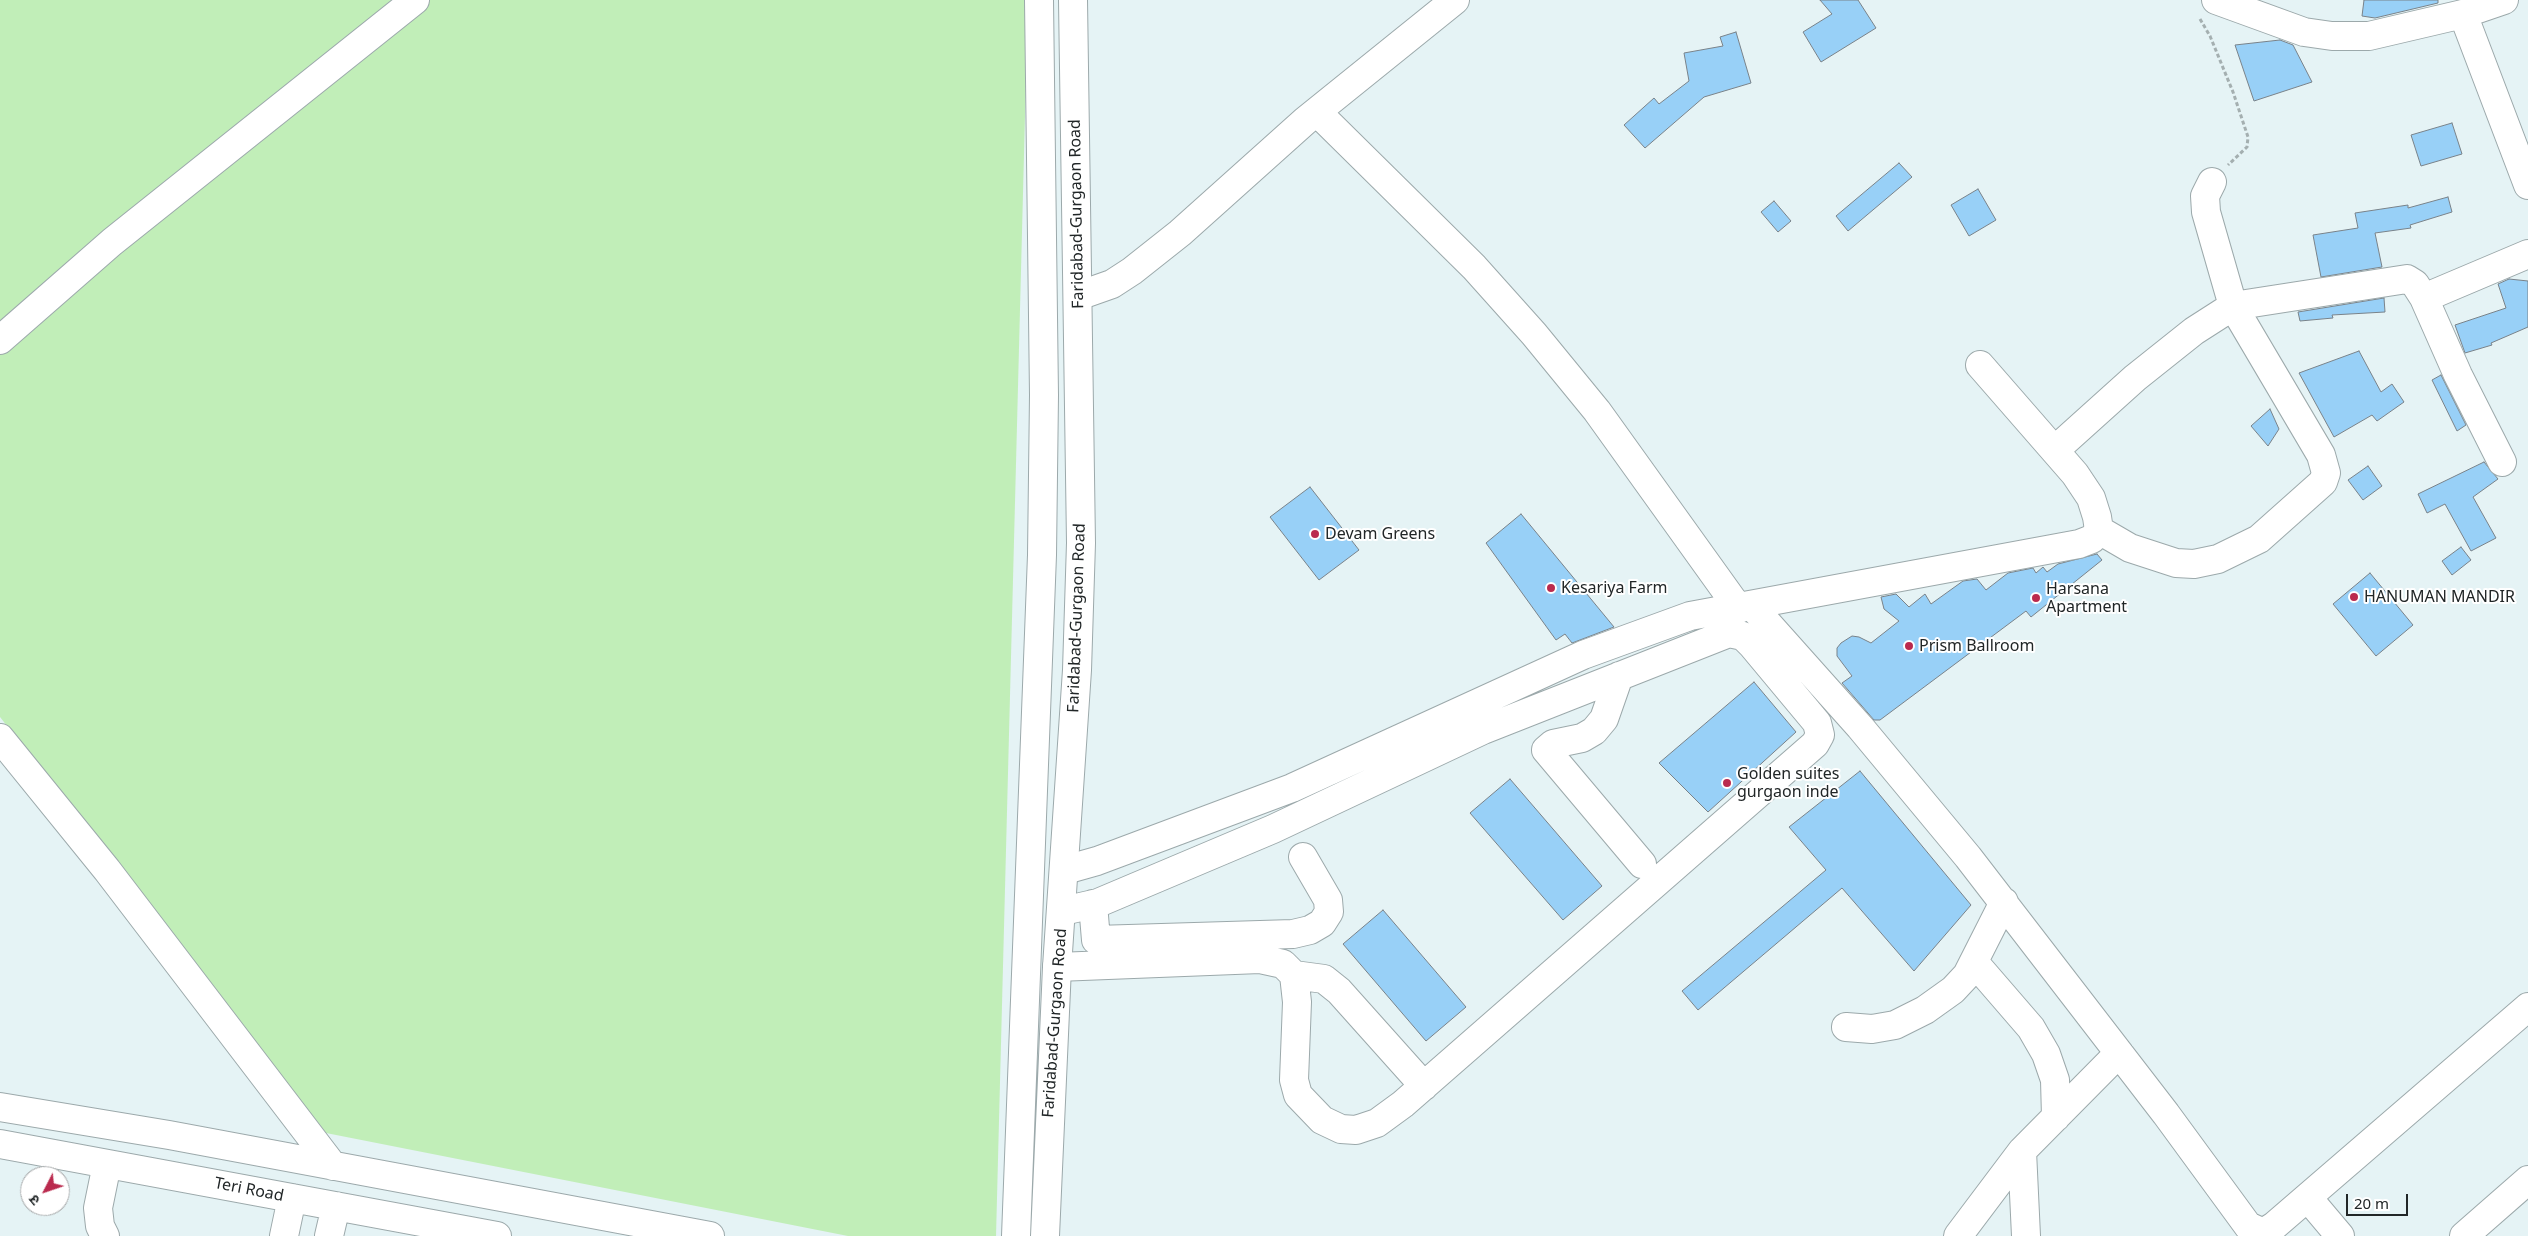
<!DOCTYPE html>
<meta charset="utf-8">
<style>
body{margin:0}
#map{position:relative;width:2528px;height:1236px;overflow:hidden;background:#e5f3f5;font-family:"Noto Sans","Noto Sans Devanagari",sans-serif}
canvas{display:block}
.north{position:absolute;left:20px;top:1166px;width:50px;height:50px;box-sizing:border-box;background:#fff;border:1px solid #a6a8a9;border-radius:50%;rotate:229deg;font-size:14px;font-weight:700;line-height:20px;text-align:center;color:#212627}
.north::after{content:'';display:block;margin:auto;width:18px;height:22px;background:#ba2a4e;clip-path:polygon(50% 0,100% 100%,50% 72%,0 100%)}
.scale{position:absolute;left:2346px;top:1194px;width:62px;height:22px;box-sizing:border-box;border:2px solid #212627;border-top:0;padding-left:6px;font-size:15px;line-height:18px;white-space:nowrap;color:#212627;-webkit-text-stroke:4px #fff;paint-order:stroke}
</style>
<div id="map">
<canvas width="2528" height="1236"></canvas>
<div class="north">उ</div>
<div class="scale">20 m</div>
</div>
<script>
const g = document.querySelector('canvas').getContext('2d');
g.lineJoin = 'round';
function fillPath(path, color) {
  g.fillStyle = color;
  g.fill(path, 'evenodd');
}
function poly(rows) {
  const path = new Path2D();
  for (const r of rows) {
    path.moveTo(r[0], r[1]);
    for (let i = 2; i < r.length; i += 2) path.lineTo(r[i], r[i + 1]);
  }
  return path;
}
function stroke(path, color, width, dash) {
  g.strokeStyle = color;
  g.lineWidth = width;
  g.lineCap = dash ? 'butt' : 'round';
  g.setLineDash(dash || []);
  g.stroke(path);
}
function drawText(font, color, halo, rows, align = 'center') {
  g.font = font + ' "Noto Sans",sans-serif';
  g.lineWidth = 4;
  g.setLineDash([]);
  g.textBaseline = 'middle';
  g.strokeStyle = halo;
  g.fillStyle = color;
  for (const [text, x, y, turn = 0] of rows) {
    g.save();
    g.translate(x, y);
    g.rotate((+turn || 0) * Math.PI / 180);
    g.textAlign = isNaN(turn) ? turn : align;
    if (halo) g.strokeText(text, 0, 0);
    g.fillText(text, 0, 0);
    g.restore();
  }
}
const green = poly([
 [0,0,1028,0,996,1236,848,1236,326,1133,0,717]
]);
const building = poly([
 [1820,0,1858,0,1876,28,1821,62,1803,32,1832,14,1820,0],
 [2364,0,2438,0,2438,3,2375,18,2362,16,2364,0],
 [1736,32,1751,83,1704,97,1645,148,1624,125,1654,98,1659,104,1689,81,1684,53,1723,46,1720,37,1736,32],
 [2280,40,2293,45,2312,82,2254,101,2235,45,2280,40],
 [2452,123,2462,154,2421,166,2411,135,2452,123],
 [1899,163,1912,177,1848,231,1836,216,1899,163],
 [1978,189,1996,220,1969,236,1951,205,1978,189],
 [2448,197,2452,212,2410,225,2411,228,2375,233,2382,267,2321,277,2313,235,2358,228,2355,213,2408,205,2408,208,2448,197],
 [1774,201,1791,221,1778,232,1761,212,1774,201],
 [2509,279,2528,281,2528,327,2491,343,2492,345,2465,353,2455,325,2506,308,2498,284,2509,279],
 [2384,298,2385,312,2332,315,2333,318,2300,321,2298,312,2384,298],
 [2359,351,2381,392,2392,384,2404,402,2377,421,2372,415,2334,437,2299,373,2359,351],
 [2441,375,2466,425,2457,431,2432,380,2441,375],
 [2270,409,2279,429,2268,446,2251,426,2270,409],
 [2484,462,2498,479,2473,497,2496,538,2471,551,2445,504,2427,513,2418,494,2484,462],
 [2368,466,2382,486,2363,500,2348,480,2368,466],
 [1310,487,1359,550,1319,580,1270,517,1310,487],
 [1521,514,1614,627,1572,643,1565,634,1556,640,1486,543,1521,514],
 [2461,547,2471,560,2452,575,2442,561,2461,547],
 [2097,554,2102,560,2031,617,2026,611,1880,720,1874,720,1842,683,1852,676,1837,656,1837,648,1841,643,1852,636,1859,637,1871,643,1899,621,1884,609,1881,597,1896,594,1909,607,1925,594,1931,604,1963,581,1977,579,1986,590,2008,573,2033,568,2036,573,2043,567,2047,572,2058,564,2097,554],
 [2370,573,2413,625,2376,656,2333,604,2370,573],
 [1754,682,1796,732,1708,812,1659,763,1754,682],
 [1860,771,1971,905,1914,971,1842,888,1698,1010,1682,991,1826,870,1789,827,1860,771],
 [1510,779,1602,886,1563,920,1470,813,1510,779],
 [1383,910,1466,1007,1426,1041,1343,944,1383,910]
]);
const path = poly([
 [2200,19,2210,36,2233,92,2248,137,2247,147,2228,165]
]);
const minor = poly([
 [2216,0,2304,32,2332,36,2369,36,2463,14,2504,0],
 [2463,14,2528,185],
 [1317,112,1474,267,1534,334,1597,411,1739,609],
 [1078,296,1112,284,1132,271,1180,233,1305,121,1455,0],
 [2424,298,2458,375,2502,462],
 [0,340,112,242,415,0],
 [2055,450,2135,378,2194,331,2233,306,2407,279,2415,284,2424,298,2528,254],
 [2099,530,2130,548,2176,563,2194,564,2218,559,2259,539,2323,482,2326,473,2321,455,2233,306,2206,212,2205,196,2212,182],
 [1752,606,1860,727,1968,857,2166,1114,2248,1226,2259,1231,2266,1231,2274,1226,2528,1007],
 [1619,676,1604,719,1594,731,1582,738,1553,744,1546,750,1642,864],
 [0,738,107,870,333,1166],
 [1065,870,1097,861,1292,788,1583,655,1690,616,2079,544,2092,539,2099,530,2097,517,2091,498,2075,474,1980,365],
 [1093,904,1096,940,1293,934,1310,930,1322,923,1329,912,1328,900,1303,857],
 [1974,962,2031,1028,2046,1054,2055,1080,2056,1117],
 [1057,967,1260,959,1283,964,1294,975,1297,1002,1294,1080,1298,1095,1322,1120,1341,1129,1356,1130,1377,1123,1403,1104,1815,744,1820,735,1817,723,1752,645,1743,636,1729,633,1483,730,1273,829,1098,903,1063,911],
 [1294,975,1324,979,1339,991,1424,1086],
 [1846,1027,1872,1029,1895,1025,1925,1010,1953,990,1967,975,2004,902],
 [0,1107,169,1135,710,1236],
 [0,1144,497,1236],
 [2022,1151,2026,1236],
 [2308,1198,2340,1236],
 [105,1236,100,1226,98,1208,107,1164],
 [284,1236,292,1198],
 [329,1236,336,1206],
 [1958,1236,2022,1151,2119,1053],
 [2464,1236,2528,1180]
]);
const major = poly([
 [1016,1236,1042,555,1044,395,1039,0],
 [1045,1236,1057,967,1077,670,1081,543,1073,0]
]);
const markers = [
 [1315,534,5,"#ba2a4e"],
 [1551,588,5,"#ba2a4e"],
 [2354,597,5,"#ba2a4e"],
 [2036,598,5,"#ba2a4e"],
 [1909,646,5,"#ba2a4e"],
 [1727,783,5,"#ba2a4e"]
];
const streetNames = [
 ["Faridabad-Gurgaon Road",1077,214,-91],
 ["Faridabad-Gurgaon Road",1077,618,-88],
 ["Faridabad-Gurgaon Road",1055,1023,-86],
 ["Teri Road",249,1190,11]
];
const poiNames = [
 ["Devam Greens",1325,534],
 ["Kesariya Farm",1561,588],
 ["Harsana",2046,589],
 ["Apartment",2046,607],
 ["HANUMAN MANDIR",2364,597],
 ["Prism Ballroom",1919,646],
 ["Golden suites",1737,774],
 ["gurgaon inde",1737,792]
];
fillPath(green, '#c1eeb8');
fillPath(building, '#98d0f7');
stroke(building, '#798289', 1);
stroke(minor, '#9ca9ab', 30);
stroke(major, '#9ca9ab', 30);
stroke(path, '#a4afb0', 3, [4, 2.5]);
stroke(minor, '#fff', 28);
stroke(major, '#fff', 28);
for (const [x, y, r, color] of markers) {
  const dot = new Path2D();
  dot.arc(x, y, r, 0, 2 * Math.PI);
  g.fillStyle = color;
  g.fill(dot);
  stroke(dot, '#fff', 2);
}
drawText('16px', '#212627', '#fff', streetNames);
drawText('16px', '#212627', '#fff', poiNames, 'left');
</script>
